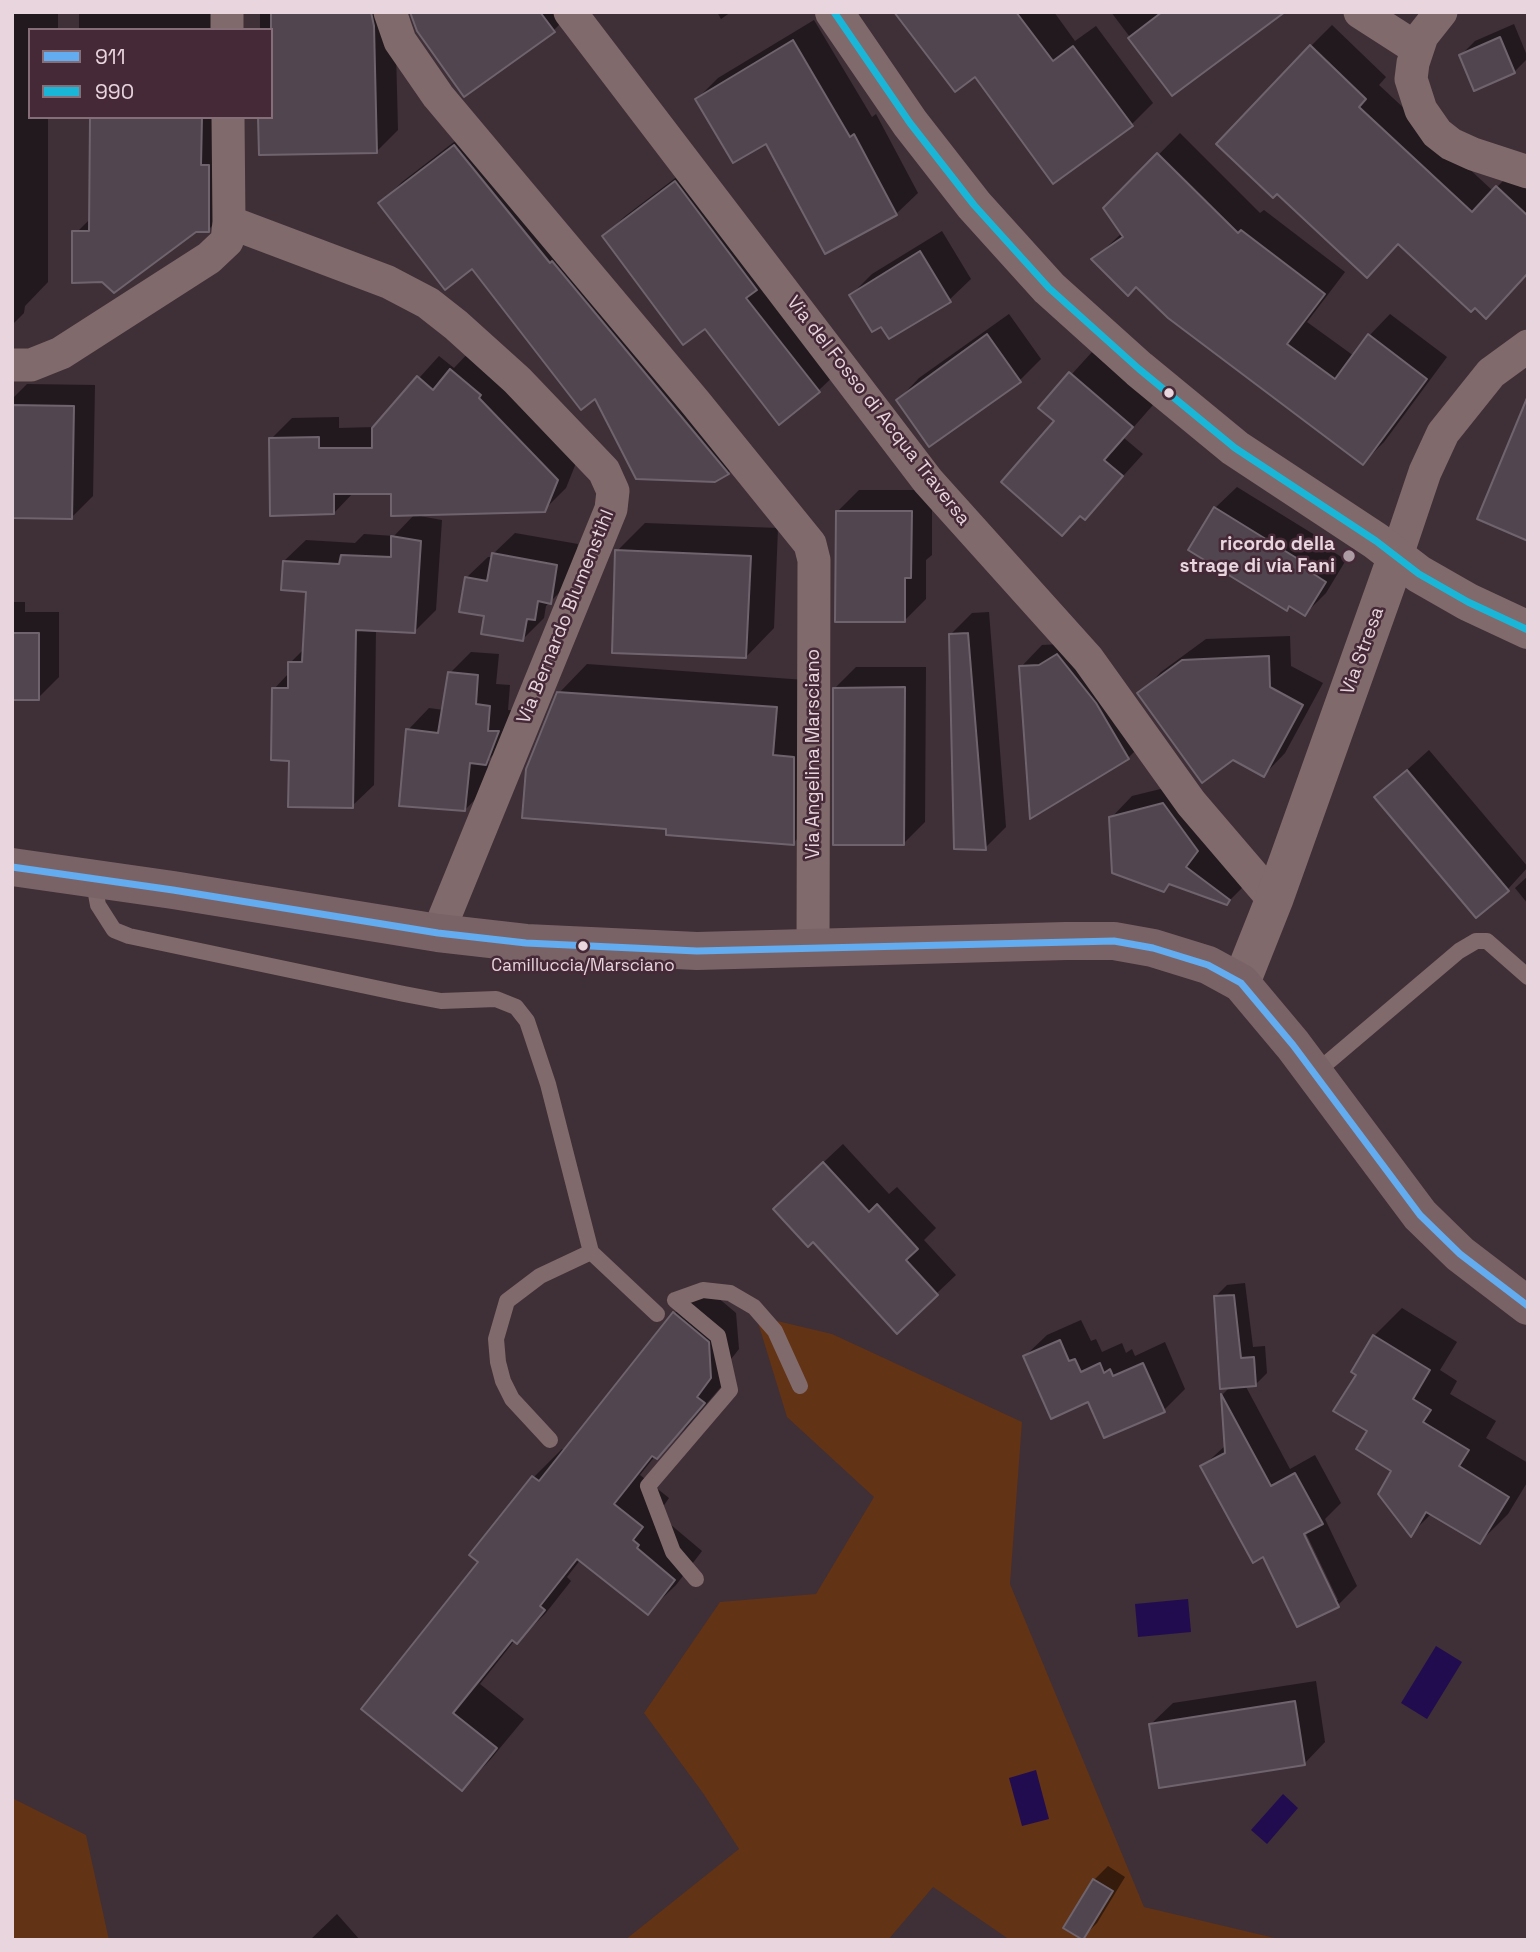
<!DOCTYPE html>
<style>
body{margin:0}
#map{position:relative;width:1540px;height:1952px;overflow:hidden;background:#3f2f37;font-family:"Space Grotesk",sans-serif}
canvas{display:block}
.frame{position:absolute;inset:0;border:14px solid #e8d5dd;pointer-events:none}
.legend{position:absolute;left:28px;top:28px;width:245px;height:91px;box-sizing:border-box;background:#452937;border:2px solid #866e79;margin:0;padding:9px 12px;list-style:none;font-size:21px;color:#e8d5dd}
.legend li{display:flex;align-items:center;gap:14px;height:35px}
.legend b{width:35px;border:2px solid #866e79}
</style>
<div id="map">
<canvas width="1540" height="1952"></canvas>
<div class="frame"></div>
<ul class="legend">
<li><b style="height:9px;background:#63acef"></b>911</li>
<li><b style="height:9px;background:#1ab6d8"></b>990</li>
</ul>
</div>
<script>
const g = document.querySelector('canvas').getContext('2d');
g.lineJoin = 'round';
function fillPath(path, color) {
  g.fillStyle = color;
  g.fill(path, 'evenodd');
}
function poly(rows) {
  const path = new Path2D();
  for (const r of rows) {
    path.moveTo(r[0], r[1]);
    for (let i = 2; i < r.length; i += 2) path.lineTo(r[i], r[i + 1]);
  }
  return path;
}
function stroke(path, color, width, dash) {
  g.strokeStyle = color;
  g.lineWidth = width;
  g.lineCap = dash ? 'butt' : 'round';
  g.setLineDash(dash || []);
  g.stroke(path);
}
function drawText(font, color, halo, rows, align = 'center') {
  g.font = font + ' "Space Grotesk",sans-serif';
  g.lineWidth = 5;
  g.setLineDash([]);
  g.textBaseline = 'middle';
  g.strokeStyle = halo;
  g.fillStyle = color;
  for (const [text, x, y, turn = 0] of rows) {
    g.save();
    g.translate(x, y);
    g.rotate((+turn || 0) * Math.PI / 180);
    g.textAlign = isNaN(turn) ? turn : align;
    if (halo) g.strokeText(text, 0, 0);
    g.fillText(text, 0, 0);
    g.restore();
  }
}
const green = poly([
 [756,1316,832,1334,1022,1422,1010,1584,1144,1907,1283,1940,1010,1940,933,1887,888,1940,625,1940,739,1849,703,1793,644,1713,720,1602,816,1594,874,1497,787,1417],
 [12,1798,86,1835,109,1940,12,1940]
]);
const water = poly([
 [1188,1599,1191,1632,1138,1637,1135,1604],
 [1436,1646,1462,1662,1427,1719,1401,1703],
 [1036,1770,1049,1819,1022,1826,1009,1778],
 [1283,1794,1298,1808,1267,1844,1251,1830]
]);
const shadow = poly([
 [12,12,58,12,58,30,30,30,30,117,48,117,48,282,25,306,24,313,12,325],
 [79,12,228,12,228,30,79,30],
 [260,12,395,12,398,130,377,151,271,117,271,30,260,30],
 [412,12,572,12,553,31],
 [717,12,731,12,721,19],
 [897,12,1054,12,1075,41,1096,26,1153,103,1132,124,975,75],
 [1111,12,1281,12,1173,94],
 [814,20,872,117,876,114,918,193,896,214,697,99,718,78],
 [1514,24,1528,58,1514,72,1461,55,1475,41],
 [1332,25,1386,77,1379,85,1493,191,1518,166,1528,175,1528,273,1507,295,1311,46],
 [78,117,228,117,235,203,208,230,195,230,102,280,78,231,91,218,92,117],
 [476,125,749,452,728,473,596,397,473,267,380,204,402,182],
 [1180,133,1260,213,1264,210,1345,272,1307,322,1354,356,1369,336,1390,314,1447,357,1384,442,1363,463,1136,285,1094,259,1122,233,1106,208],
 [695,163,839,371,819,390,779,422,705,327,604,237,624,217],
 [942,231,971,279,949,300,882,324,851,295,872,274],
 [1009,314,1041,359,1020,380,930,445,898,400,919,378],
 [472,349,578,458,566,488,544,510,392,492,354,492,334,513,271,439,292,418,339,417,339,428,375,427,439,356,454,368],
 [1092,352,1153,405,1124,438,1143,454,1085,518,1081,514,1057,421,1041,408],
 [27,384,95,385,93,496,71,518,12,517,12,399],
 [1237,487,1331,545,1329,549,1346,560,1326,593,1305,614,1290,605,1286,609,1215,508],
 [859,490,932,490,932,555,926,560,926,599,905,620,838,511],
 [414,515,442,520,436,610,415,631,376,629,374,785,352,806,290,759,274,689,289,673,290,663,305,648,308,590,284,561,306,540,355,543,364,534,394,536],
 [645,523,778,528,774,628,746,657,617,551],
 [515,533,578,544,572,580,546,606,544,618,523,639,486,614,466,578,488,557,493,557,493,554],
 [12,602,25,602,25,612,59,612,59,677,38,698,12,699],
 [989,612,1006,827,985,848,950,635,972,613],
 [1290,636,1291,666,1323,683,1285,753,1264,775,1140,694,1161,672,1206,639],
 [1062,644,1149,737,1128,758,1021,667,1042,645],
 [471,652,499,654,496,684,510,685,508,710,519,711,507,741,489,759,486,788,465,810,408,730,429,708,444,710,450,673],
 [587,664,805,680,822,815,793,843,668,827,559,693],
 [856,667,926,667,925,822,904,843,835,688],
 [1429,750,1528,867,1508,889,1476,916,1376,798],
 [1185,783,1248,882,1227,903,1171,883,1164,890,1111,818,1132,796],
 [1528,876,1528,904,1515,888],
 [843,1144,889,1194,897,1187,936,1228,924,1240,956,1275,897,1331,794,1190],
 [1245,1283,1253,1347,1265,1346,1267,1373,1255,1385,1245,1385,1290,1469,1315,1455,1341,1503,1325,1519,1357,1586,1338,1605,1298,1624,1264,1554,1202,1467,1226,1445,1222,1395,1231,1386,1215,1297,1227,1285],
 [1302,1525,1338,1600,1334,1600,1299,1527],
 [703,1285,736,1313,739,1349,724,1368,732,1374,685,1429,655,1456,640,1475,669,1498,660,1511,664,1519,702,1551,676,1585,647,1613,581,1559,567,1577,571,1581,545,1614,517,1642,515,1640,480,1684,524,1719,490,1760,462,1789,363,1709,481,1562,472,1555,534,1477,562,1449,565,1451,675,1313],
 [1402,1308,1457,1342,1440,1370,1457,1381,1450,1394,1496,1421,1486,1438,1528,1463,1528,1481,1508,1514,1480,1542,1432,1513,1411,1534,1394,1470,1369,1431,1358,1375,1374,1336],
 [1081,1320,1091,1341,1096,1339,1102,1352,1122,1343,1126,1353,1132,1349,1135,1356,1165,1342,1185,1389,1164,1410,1089,1400,1025,1356,1047,1335],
 [1316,1681,1325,1742,1304,1764,1151,1724,1173,1703],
 [1108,1866,1125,1877,1097,1923,1083,1937,1094,1880],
 [337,1914,360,1940,310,1940]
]);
const building = poly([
 [271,12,371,12,374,26,377,153,259,155,258,117,271,117,271,12],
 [410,12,540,12,555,32,464,97,417,31,410,12],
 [894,12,1016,12,1053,61,1073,46,1133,126,1053,184,975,77,955,92,894,12],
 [1162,12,1285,12,1172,96,1128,38,1162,12],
 [1500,37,1515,73,1474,91,1459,55,1500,37],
 [793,40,850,137,854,134,897,215,825,254,766,144,733,163,695,99,793,40],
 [1310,45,1366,99,1359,107,1472,212,1496,186,1528,216,1528,273,1486,319,1475,308,1471,312,1398,244,1367,278,1277,194,1273,198,1216,144,1310,45],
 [90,117,202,117,201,165,209,165,209,232,196,232,114,293,102,282,72,283,72,231,89,231,90,117],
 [454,145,550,263,552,261,729,474,715,482,636,479,595,399,581,410,472,269,445,290,378,203,454,145],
 [1157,153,1238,233,1241,230,1325,294,1287,344,1335,379,1368,334,1427,379,1363,465,1168,318,1136,287,1128,296,1091,259,1123,237,1103,208,1157,153],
 [675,181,757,290,746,298,820,392,779,425,705,329,683,345,602,236,675,181],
 [920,251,951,302,889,339,881,327,872,332,849,295,920,251],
 [987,334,1021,382,929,447,896,400,987,334],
 [450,369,481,395,479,398,558,480,545,512,391,516,391,494,334,494,334,514,270,516,269,438,319,437,319,448,372,448,372,428,417,376,433,390,450,369],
 [1069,372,1133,427,1104,460,1123,476,1085,520,1080,516,1062,536,1001,482,1054,421,1038,408,1069,372],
 [1527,398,1528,398,1528,541,1477,519,1527,398],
 [12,405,74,406,72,519,12,518,12,405],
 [1214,507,1311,567,1309,571,1326,582,1305,616,1289,606,1287,611,1188,550,1214,507],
 [836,511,912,511,911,578,905,578,905,622,835,622,836,511],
 [391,536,421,541,415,633,356,630,353,808,288,807,289,761,271,760,272,688,288,688,288,662,302,662,306,592,281,590,283,561,339,564,341,555,391,557,391,536],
 [615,550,751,556,746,658,612,653,615,550],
 [492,553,557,565,551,604,538,601,535,620,527,619,523,641,481,634,484,616,459,612,465,577,487,581,492,553],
 [12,633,39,633,39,700,12,700,12,633],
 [968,633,982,804,986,850,954,849,949,634,968,633],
 [1057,654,1096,703,1129,759,1030,819,1019,666,1039,665,1057,654],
 [1269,656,1270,687,1303,705,1264,777,1233,760,1202,783,1137,693,1182,660,1269,656],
 [448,672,478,675,476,704,490,706,488,731,499,731,486,765,470,763,465,811,399,806,406,729,438,733,448,672],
 [905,687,904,845,833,845,833,688,905,687],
 [557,692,777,707,773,755,794,757,794,845,666,835,666,829,522,818,526,769,557,692],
 [1407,770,1509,891,1476,918,1374,797,1407,770],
 [1163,803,1198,851,1186,867,1230,900,1227,905,1169,884,1164,892,1112,873,1109,817,1163,803],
 [823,1162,869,1212,877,1204,918,1249,906,1260,938,1295,897,1334,813,1242,808,1247,773,1209,823,1162],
 [1234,1295,1241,1358,1254,1357,1256,1386,1220,1389,1214,1296,1234,1295],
 [673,1312,709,1342,711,1378,697,1397,705,1403,657,1459,652,1456,614,1504,643,1527,633,1540,639,1545,637,1548,675,1580,648,1615,577,1559,540,1606,545,1610,517,1644,512,1640,453,1713,497,1748,462,1791,361,1709,478,1562,469,1555,532,1476,539,1481,673,1312],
 [1373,1335,1430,1370,1413,1399,1431,1410,1423,1422,1469,1450,1459,1466,1509,1497,1480,1544,1426,1512,1411,1537,1378,1494,1391,1471,1356,1449,1367,1431,1333,1411,1356,1375,1351,1372,1373,1335],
 [1060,1340,1069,1361,1075,1359,1081,1372,1100,1363,1104,1373,1110,1369,1113,1376,1143,1363,1165,1412,1104,1438,1088,1402,1051,1419,1023,1356,1060,1340],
 [1221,1394,1271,1486,1295,1473,1323,1524,1304,1534,1339,1607,1297,1627,1263,1557,1253,1563,1200,1466,1225,1453,1221,1394],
 [1295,1701,1305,1765,1159,1788,1149,1724,1295,1701],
 [1093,1879,1113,1891,1083,1940,1063,1928,1093,1879]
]);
const service = poly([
 [93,878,98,905,114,930,129,936,404,994,441,1001,496,999,516,1007,527,1021,548,1084,591,1252,657,1314],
 [1314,1074,1459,951,1476,941,1487,941,1528,977],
 [675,1300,718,1336,730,1390,648,1486,673,1552,696,1579],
 [675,1300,703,1290,730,1293,754,1307,775,1331,800,1386],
 [550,1440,512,1399,503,1381,498,1362,496,1339,507,1301,540,1276,591,1252]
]);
const minor = poly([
 [227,12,227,30],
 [390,12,400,41,438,96,695,402,810,544,814,560,813,949],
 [570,12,928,481,1088,659,1191,803,1274,900],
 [1360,12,1416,48],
 [1441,12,1422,36,1413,63,1411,79,1421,110,1437,133,1451,144,1473,154,1528,172],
 [228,117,229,222],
 [12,365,31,365,61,353,209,258,227,241,229,222,388,282,428,303,456,325,517,380,604,471,613,491,611,509,438,933],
 [1396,558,1425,472,1443,433,1491,373,1528,346]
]);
const tertiary = poly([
 [834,12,910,123,974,205,1049,288,1139,369,1235,448,1376,541,1419,574,1468,602,1528,630],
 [1241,983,1274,900,1396,558]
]);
const secondary = poly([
 [12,867,173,890,438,933,526,943,697,951,1066,941,1114,941,1153,948,1208,965,1241,983,1293,1045,1420,1215,1460,1254,1528,1306]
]);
const bus1 = poly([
 [12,867,173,890,438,933,526,943,697,951,1114,941,1153,948,1208,965,1241,983,1293,1045,1420,1215,1460,1254,1528,1306]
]);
const bus2 = poly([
 [834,12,910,123,974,205,1049,288,1139,369,1235,448,1376,541,1419,574,1468,602,1528,630]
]);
const markers = [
 [1169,393,6,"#e8d5dd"],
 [1349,556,7,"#ad9ba3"],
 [583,946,6,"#e8d5dd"]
];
const busNames = [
 ["Camilluccia/Marsciano",583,966]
];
const streetNames = [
 ["Via del Fosso di Acqua Traversa",878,411,52],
 ["Via Bernardo Blumenstihl",566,617,-68],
 ["Via Stresa",1363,651,-70],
 ["Via Angelina Marsciano",814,754,-90]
];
const poiNames = [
 ["ricordo della",1335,545],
 ["strage di via Fani",1335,567]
];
fillPath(green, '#623315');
fillPath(water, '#220c50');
fillPath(shadow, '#0007');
fillPath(building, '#51464f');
stroke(building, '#6f646d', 2);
stroke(service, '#806a6c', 16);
stroke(minor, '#806a6c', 33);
stroke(tertiary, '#806a6c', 38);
stroke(secondary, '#7a6366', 38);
stroke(bus1, '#63acef', 7);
stroke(bus2, '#1ab6d8', 7);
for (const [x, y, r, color] of markers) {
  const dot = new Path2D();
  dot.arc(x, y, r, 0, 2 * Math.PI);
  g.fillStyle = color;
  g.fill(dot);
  stroke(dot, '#452937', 2.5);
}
drawText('17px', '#e8d5dd', '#452937', busNames);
drawText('19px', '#e8d5dd', '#452937', streetNames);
drawText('bold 19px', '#e8d5dd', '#452937', poiNames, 'right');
</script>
